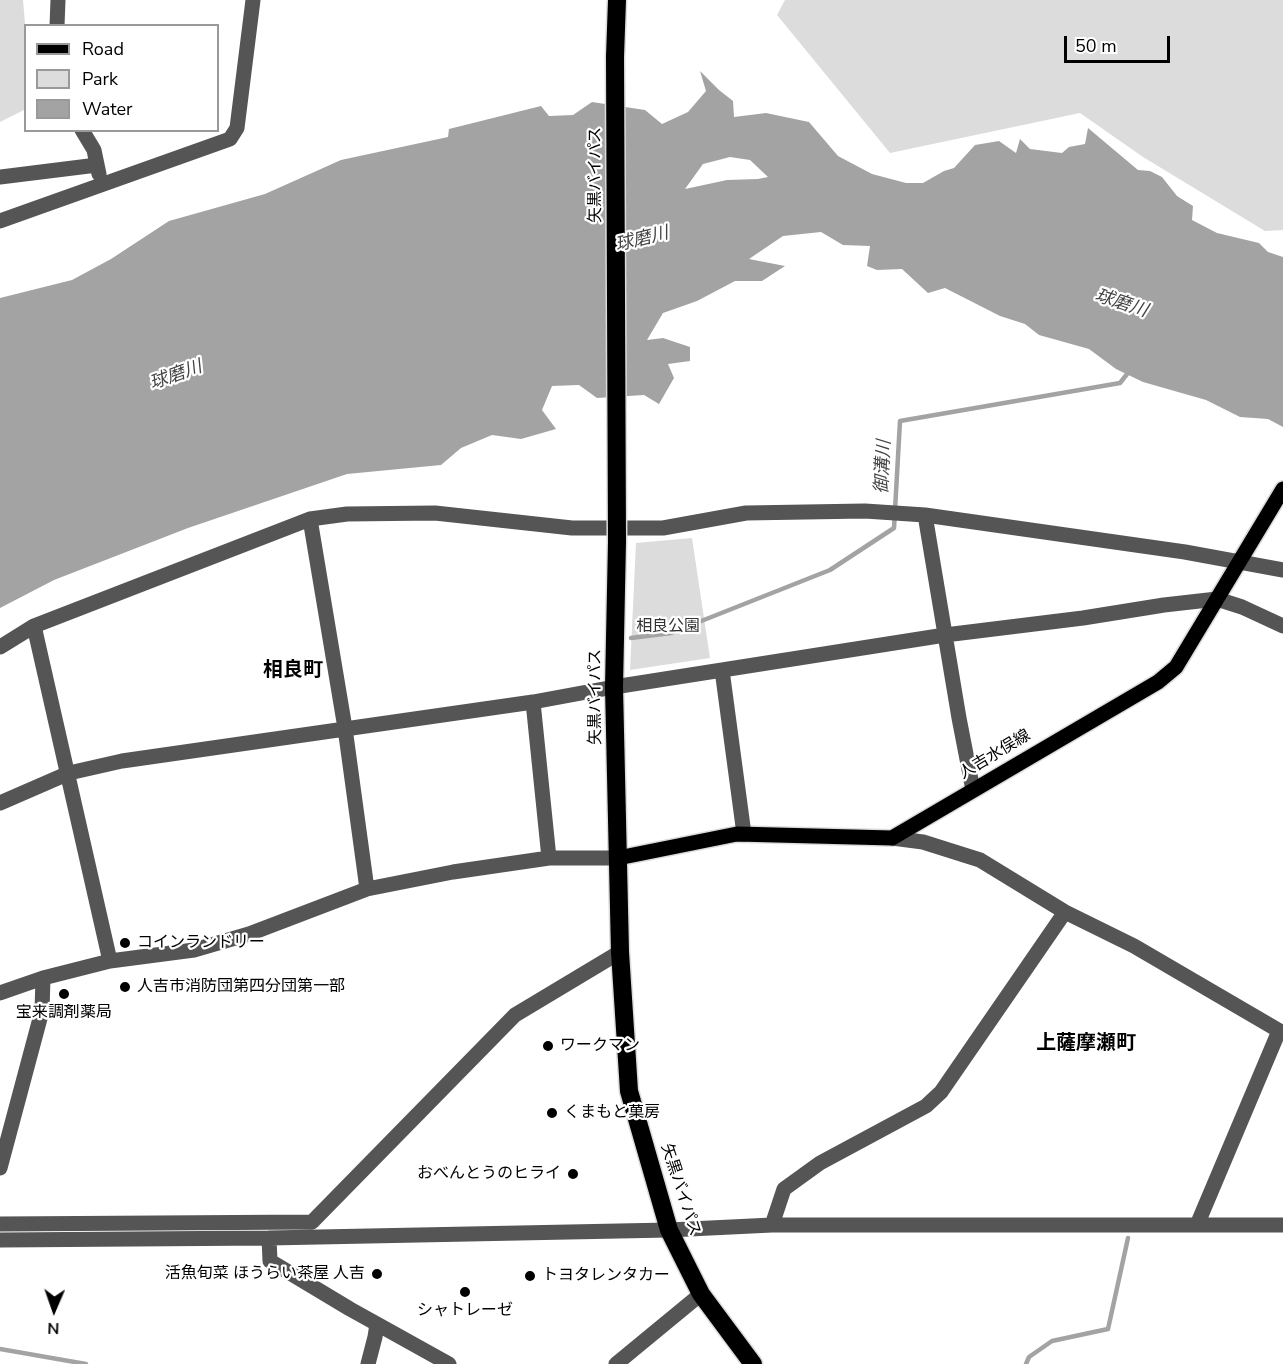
<!DOCTYPE html>
<meta charset="utf-8">
<style>
body{margin:0}
#map{position:relative;width:1283px;height:1364px;overflow:hidden;background:#fff;font-family:"Nunito Sans",sans-serif}
canvas{display:block}
.legend{position:absolute;left:24px;top:24px;width:195px;height:108px;box-sizing:border-box;background:#fff;border:2px solid #999;margin:0;padding:8px 10px;list-style:none;font-size:18px;color:#000}
.legend li{display:flex;align-items:center;gap:12px;height:30px}
.legend b{width:30px;border:2px solid #999}
.north{position:absolute;left:24px;top:1280px;width:60px;height:60px;-webkit-text-stroke:4px #fff;paint-order:stroke;rotate:182deg;font-size:16px;font-weight:700;line-height:24px;text-align:center;color:#000}
.north::after{content:'';display:block;margin:auto;width:21px;height:27px;background:#000;clip-path:polygon(50% 0,100% 100%,50% 72%,0 100%)}
.scale{position:absolute;left:1064px;top:36px;width:106px;height:27px;box-sizing:border-box;border:3px solid #000;border-top:0;padding-left:8px;font-size:18px;line-height:21px;white-space:nowrap;color:#000;-webkit-text-stroke:4px #fff;paint-order:stroke}
</style>
<div id="map">
<canvas width="1283" height="1364"></canvas>
<ul class="legend">
<li><b style="height:8px;background:#000"></b>Road</li>
<li><b style="height:16px;background:#dcdcdc"></b>Park</li>
<li><b style="height:16px;background:#a3a3a3"></b>Water</li>
</ul>
<div class="north">N</div>
<div class="scale">50 m</div>
</div>
<script>
const g = document.querySelector('canvas').getContext('2d');
g.lineJoin = 'round';
function fillPath(path, color) {
  g.fillStyle = color;
  g.fill(path, 'evenodd');
}
function poly(rows) {
  const path = new Path2D();
  for (const r of rows) {
    path.moveTo(r[0], r[1]);
    for (let i = 2; i < r.length; i += 2) path.lineTo(r[i], r[i + 1]);
  }
  return path;
}
function stroke(path, color, width, dash) {
  g.strokeStyle = color;
  g.lineWidth = width;
  g.lineCap = dash ? 'butt' : 'round';
  g.setLineDash(dash || []);
  g.stroke(path);
}
function drawText(font, color, halo, rows, align = 'center') {
  g.font = font + ' "Nunito Sans","Noto Sans JP",sans-serif';
  g.lineWidth = 4.5;
  g.setLineDash([]);
  g.textBaseline = 'middle';
  g.strokeStyle = halo;
  g.fillStyle = color;
  for (const [text, x, y, turn = 0] of rows) {
    g.save();
    g.translate(x, y);
    g.rotate((+turn || 0) * Math.PI / 180);
    g.textAlign = isNaN(turn) ? turn : align;
    if (halo) g.strokeText(text, 0, 0);
    g.fillText(text, 0, 0);
    g.restore();
  }
}
const green = poly([
 [0,0,23,0,26,35,25,107,24,110,0,122],
 [785,0,1283,0,1283,230,1265,231,1143,157,1080,113,890,153,777,15],
 [692,538,710,658,630,670,636,543]
]);
const water = poly([
 [700,71,719,90,733,101,734,117,766,113,809,122,838,156,872,174,906,183,923,183,944,171,954,168,975,145,999,141,1016,153,1020,139,1030,149,1062,153,1069,147,1085,144,1088,128,1138,170,1150,171,1162,177,1177,196,1193,206,1192,220,1217,233,1259,243,1268,252,1283,257,1283,427,1268,419,1240,417,1206,400,1143,382,1116,369,1089,349,1039,335,1025,324,1000,316,945,288,928,293,902,269,877,270,867,266,870,246,843,245,821,232,783,236,749,259,785,266,762,281,735,281,697,301,663,313,647,340,663,338,690,347,690,361,668,364,674,378,659,404,644,395,597,398,579,385,552,386,542,410,556,429,521,439,492,435,461,448,441,465,347,474,188,528,54,580,0,608,0,298,72,280,111,259,169,221,265,194,341,160,448,137,449,129,541,106,549,116,573,115,592,102,645,110,662,124,688,112,706,91],
 [730,157,750,160,768,177,758,179,727,180,685,189,703,164]
]);
const stream = poly([
 [631,638,671,633,830,570,894,528,900,421,1120,383,1131,369],
 [0,1349,86,1364],
 [1026,1364,1029,1357,1052,1341,1108,1329,1128,1238]
]);
const minor = poly([
 [57,26,58,0],
 [82,130,94,150,99,174],
 [0,177,97,165],
 [0,221,230,139,237,128,253,0],
 [925,515,959,718,973,790],
 [310,519,345,728,367,889],
 [34,626,110,961],
 [0,647,34,626,310,519,347,514,435,513,572,528,663,528,746,513,865,511,925,515,1185,552,1283,570],
 [722,670,744,834],
 [533,702,549,858],
 [0,803,69,773,122,761,533,702,614,687,945,635,1083,618,1164,605,1217,599,1242,607,1283,626],
 [892,838,923,842,980,860,1065,912,1134,946,1283,1033],
 [0,993,43,978,110,961,194,950,249,934,367,889,453,872,549,858,618,858],
 [0,1168,42,1011,43,978],
 [0,1224,312,1222,515,1015,620,952],
 [772,1225,784,1189,820,1163,926,1106,941,1092,1065,912],
 [1197,1225,1279,1031],
 [269,1238,270,1261,350,1309,449,1364],
 [0,1240,269,1238,669,1230,772,1225,1283,1225],
 [368,1364,375,1337,377,1324],
 [616,1364,701,1294]
]);
const major = poly([
 [618,858,737,834,892,838,1158,682,1176,667,1283,489]
]);
const highway = poly([
 [615,57,617,0],
 [617,541,614,687,620,952,629,1091,669,1230,701,1294,753,1364]
]);
const highwayBridge = poly([
 [615,57,617,541]
]);
const markers = [
 [125,943,6,"#000"],
 [125,987,6,"#000"],
 [64,994,6,"#000"],
 [548,1046,6,"#000"],
 [552,1113,6,"#000"],
 [573,1174,6,"#000"],
 [377,1274,6,"#000"],
 [530,1276,6,"#000"],
 [465,1292,6,"#000"]
];
const streetNames = [
 ["矢黒バイパス",596,175,-90],
 ["矢黒バイパス",596,697,-90],
 ["人吉水俣線",995,755,-31],
 ["矢黒バイパス",680,1190,72]
];
const parkNames = [
 ["相良公園",668,627]
];
const poiNames = [
 ["コインランドリー",137,943],
 ["人吉市消防団第四分団第一部",137,987],
 ["宝来調剤薬局",64,1013,"center"],
 ["ワークマン",560,1046],
 ["くまもと菓房",564,1113],
 ["おべんとうのヒライ",561,1174,"right"],
 ["活魚旬菜 ほうらい茶屋 人吉",365,1274,"right"],
 ["トヨタレンタカー",542,1276],
 ["シャトレーゼ",465,1311,"center"]
];
const waterNames = [
 ["球磨川",642,240,-14],
 ["球磨川",1121,304,18],
 ["球磨川",176,376,-20],
 ["御溝川",884,467,-87]
];
const quarterNames = [
 ["相良町",293,671],
 ["上薩摩瀬町",1086,1044]
];
fillPath(green, '#dcdcdc');
fillPath(water, '#a3a3a3');
stroke(stream, '#a3a3a3', 4.5);
stroke(major, '#dbdbdb', 18);
stroke(highway, '#dbdbdb', 21);
stroke(minor, '#555', 15);
stroke(major, '#000', 15);
stroke(highway, '#000', 18);
stroke(highwayBridge, '#dbdbdb', 21, []);
stroke(highwayBridge, '#000', 18);
for (const [x, y, r, color] of markers) {
  const dot = new Path2D();
  dot.arc(x, y, r, 0, 2 * Math.PI);
  g.fillStyle = color;
  g.fill(dot);
  stroke(dot, '#fff', 2);
}
drawText('16px', '#000', '#fff', streetNames);
drawText('16px', '#333', '#fff', parkNames);
drawText('16px', '#000', '#fff', poiNames, 'left');
drawText('italic 18px', '#444', '#fff', waterNames);
drawText('bold 20px', '#000', '#fff', quarterNames);
</script>
